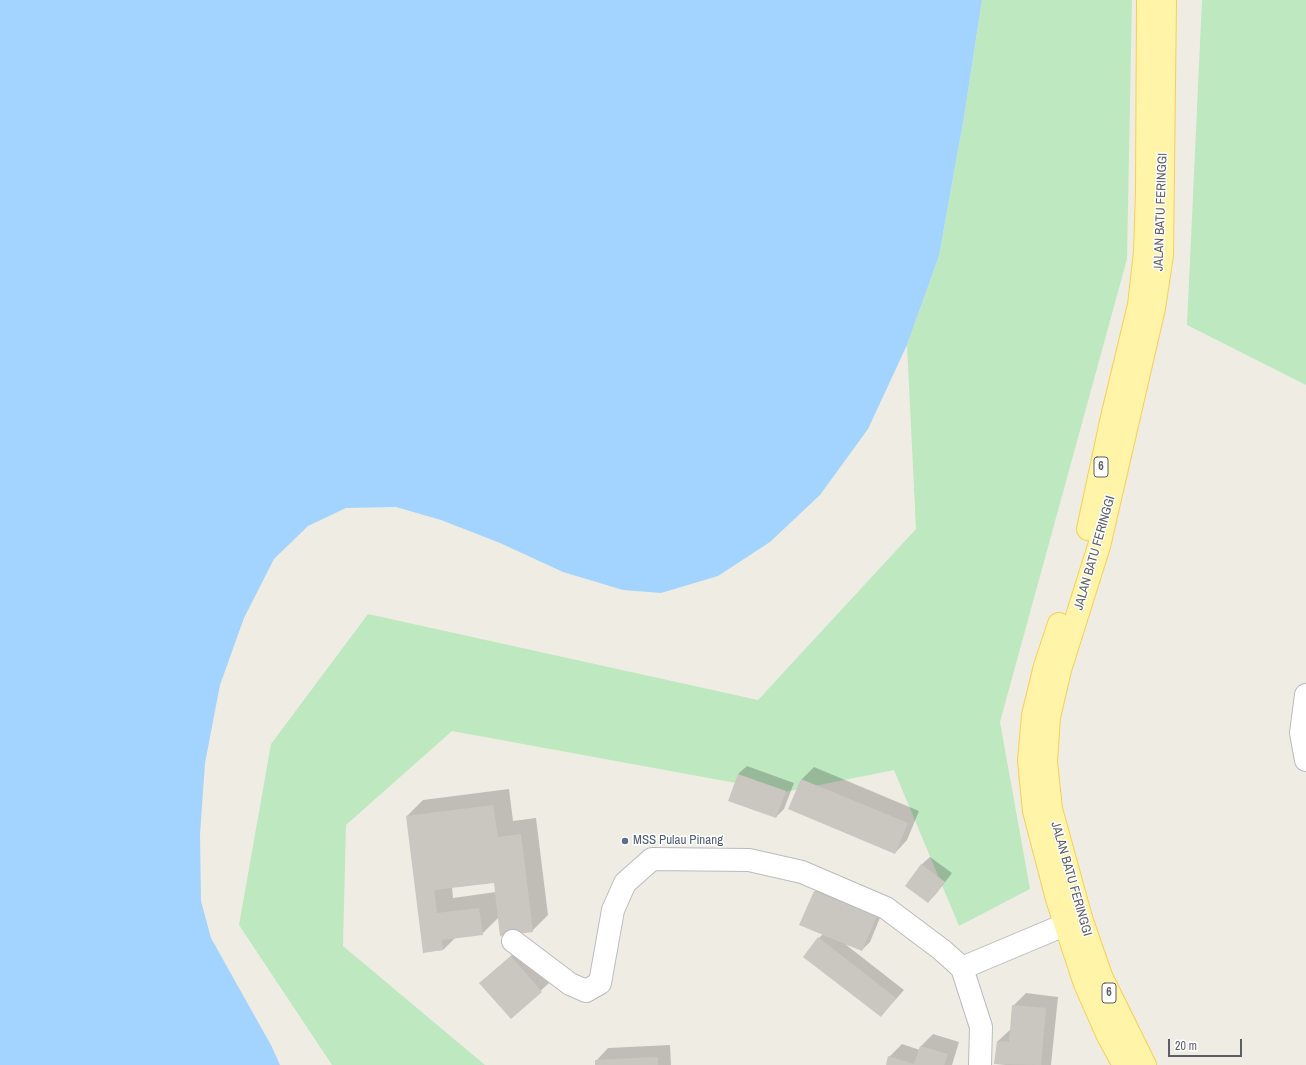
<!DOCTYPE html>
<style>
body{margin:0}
#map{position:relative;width:1306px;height:1065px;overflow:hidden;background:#efede3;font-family:"Archivo Narrow",sans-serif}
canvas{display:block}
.scale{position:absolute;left:1168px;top:1039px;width:74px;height:18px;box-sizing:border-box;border:2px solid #5b5f65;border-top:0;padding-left:5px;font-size:12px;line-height:14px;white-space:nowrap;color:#5b5f65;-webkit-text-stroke:3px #fff;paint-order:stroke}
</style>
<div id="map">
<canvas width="1306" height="1065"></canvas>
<div class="scale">20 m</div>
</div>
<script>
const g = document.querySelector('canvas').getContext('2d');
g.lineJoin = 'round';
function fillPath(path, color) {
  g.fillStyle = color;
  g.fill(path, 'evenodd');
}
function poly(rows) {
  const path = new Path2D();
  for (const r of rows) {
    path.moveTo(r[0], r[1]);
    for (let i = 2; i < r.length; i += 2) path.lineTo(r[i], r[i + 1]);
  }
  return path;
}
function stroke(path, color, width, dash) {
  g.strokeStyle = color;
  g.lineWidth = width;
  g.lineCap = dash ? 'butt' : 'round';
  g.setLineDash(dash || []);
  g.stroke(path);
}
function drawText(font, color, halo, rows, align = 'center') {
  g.font = font + ' "Archivo Narrow",sans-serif';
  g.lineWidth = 3;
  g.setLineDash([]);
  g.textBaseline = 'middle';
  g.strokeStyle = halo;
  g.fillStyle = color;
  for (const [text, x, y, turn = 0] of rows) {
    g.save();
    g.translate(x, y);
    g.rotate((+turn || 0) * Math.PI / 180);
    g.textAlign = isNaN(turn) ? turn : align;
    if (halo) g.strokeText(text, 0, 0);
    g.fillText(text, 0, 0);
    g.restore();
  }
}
const green = poly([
 [982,0,1132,0,1127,259,1000,722,1030,889,959,926,894,770,785,792,452,731,346,825,343,946,485,1065,332,1065,239,925,271,744,368,614,758,700,916,529,907,345,939,256,964,117],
 [1202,0,1306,0,1306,385,1187,325]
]);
const water = poly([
 [0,0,982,0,964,117,939,256,907,345,868,429,820,495,770,542,718,576,661,593,623,590,563,572,500,543,441,520,396,507,346,508,308,526,274,559,244,618,220,685,205,763,200,835,201,901,211,938,272,1047,280,1065,0,1065]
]);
const shadow = poly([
 [747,766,794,783,784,809,776,817,738,774],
 [814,767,919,811,907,840,895,853,790,809,802,779],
 [509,789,513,821,536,818,548,915,532,931,499,917,482,934,455,938,443,950,424,952,407,816,423,800],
 [495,882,496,892,453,898,452,887],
 [930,857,952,873,936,894,928,902,921,865],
 [823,883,884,908,870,942,862,950,845,944,904,990,881,1016,819,938,823,934,801,925,815,891],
 [520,948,549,983,511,1018,489,975],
 [1026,993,1058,997,1051,1065,1006,1065,996,1064,998,1041,1011,1029,1013,1006],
 [933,1034,959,1042,952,1065,887,1065,889,1057,902,1044,920,1050,921,1046],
 [670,1045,671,1065,596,1065,596,1061,608,1048]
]);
const building = poly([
 [738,774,786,791,776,818,728,801],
 [801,779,908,823,895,854,788,809],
 [493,805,498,837,521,834,533,932,500,936,494,883,434,890,437,913,479,908,483,935,442,940,443,950,423,953,406,816],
 [921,864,945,882,928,903,905,886],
 [814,891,877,916,862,951,799,925],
 [818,937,896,998,881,1017,803,957],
 [511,956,542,992,511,1019,479,983],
 [1012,1005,1046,1008,1041,1065,994,1064,997,1041,1009,1042],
 [920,1046,948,1054,944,1065,886,1065,888,1056,914,1064],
 [658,1057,658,1065,595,1065,595,1060]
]);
const minor = poly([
 [1306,695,1301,733,1306,760],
 [513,941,570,984,586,991,600,983,613,910,625,883,652,859,749,860,802,872,886,908,942,950,962,968,981,1027,980,1065],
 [962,968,1081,918]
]);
const major = poly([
 [1088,529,1112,417,1139,305,1145,252,1147,191,1148,0],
 [1059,624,1045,666,1033,715,1029,761,1034,811,1057,899,1085,984,1108,1036,1124,1065],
 [1145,1065,1101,976,1081,918,1051,809,1046,762,1049,717,1060,670,1099,546,1154,308,1162,255,1165,0]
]);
const markers = [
 [625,841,4,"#5c6f8a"]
];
const shields = [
 [1101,467,14],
 [1109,993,14]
];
const shieldNames = [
 ["6",1101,467],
 ["6",1109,993]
];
const streetNames = [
 ["JALAN BATU FERINGGI",1161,212,-88],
 ["JALAN BATU FERINGGI",1095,553,-74],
 ["JALAN BATU FERINGGI",1071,879,74]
];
const serviceNames = [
 ["MSS Pulau Pinang",633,841]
];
fillPath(green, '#bee8c0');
fillPath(water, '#a3d4ff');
fillPath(shadow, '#0003');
fillPath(building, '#cac6c0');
stroke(minor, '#b8bbc0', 24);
stroke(major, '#f8cf53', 24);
stroke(minor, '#fff', 22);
stroke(major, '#fff4a8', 22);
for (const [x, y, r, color] of markers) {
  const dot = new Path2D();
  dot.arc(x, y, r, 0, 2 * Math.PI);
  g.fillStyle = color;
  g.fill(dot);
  stroke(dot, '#fff', 1.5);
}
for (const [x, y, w] of shields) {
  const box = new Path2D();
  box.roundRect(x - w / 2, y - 10, w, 20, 3);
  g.fillStyle = '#fff';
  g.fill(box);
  stroke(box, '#5b5f65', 1);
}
drawText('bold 12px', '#5b5f65', null, shieldNames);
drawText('13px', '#5b5f65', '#fff', streetNames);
drawText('13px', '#4e5e75', '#fff', serviceNames, 'left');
</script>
